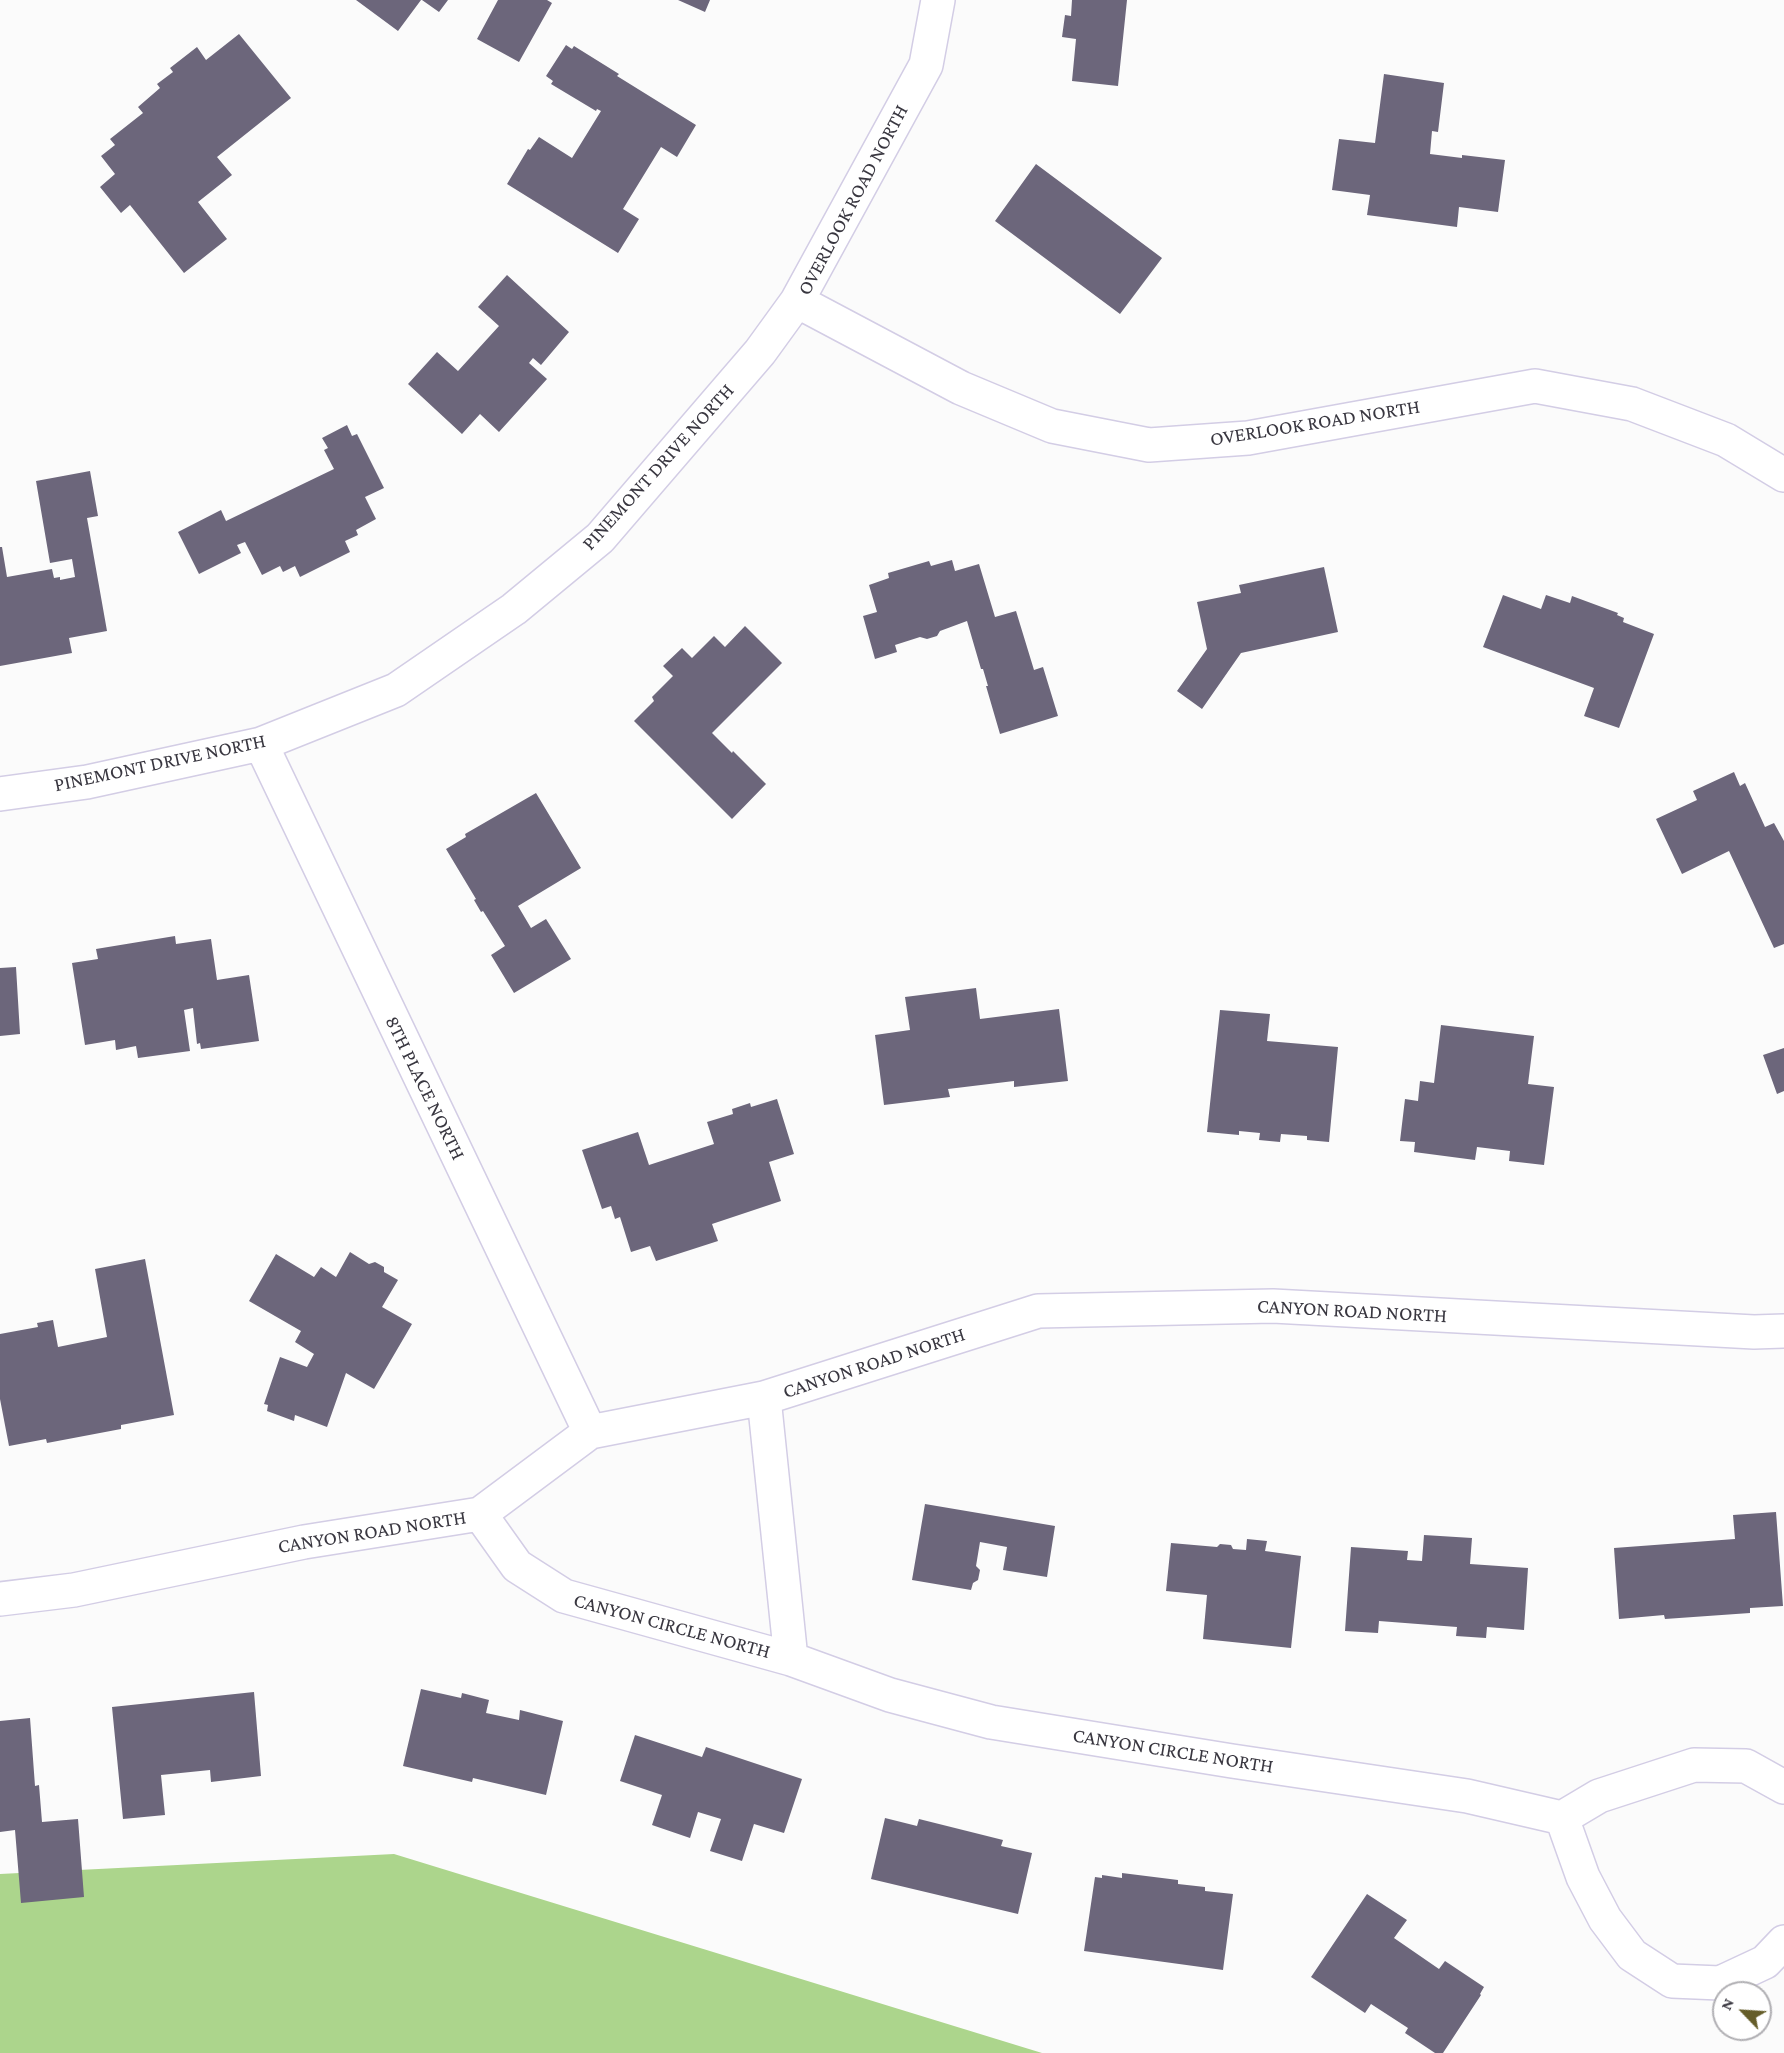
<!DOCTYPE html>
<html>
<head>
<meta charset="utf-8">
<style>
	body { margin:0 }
	#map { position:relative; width:1784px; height:2053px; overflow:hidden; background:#fbfbfb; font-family:"Crimson Pro",serif }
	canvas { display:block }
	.north { position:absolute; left:1712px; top:1981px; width:60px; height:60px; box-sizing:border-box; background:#fff; border:2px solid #b0afb3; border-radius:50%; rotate:295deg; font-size:16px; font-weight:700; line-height:24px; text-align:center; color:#393740 }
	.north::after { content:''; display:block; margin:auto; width:21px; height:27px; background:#655d29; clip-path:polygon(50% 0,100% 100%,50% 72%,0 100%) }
</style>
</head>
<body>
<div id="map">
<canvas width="1784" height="2053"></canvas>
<div class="north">N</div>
</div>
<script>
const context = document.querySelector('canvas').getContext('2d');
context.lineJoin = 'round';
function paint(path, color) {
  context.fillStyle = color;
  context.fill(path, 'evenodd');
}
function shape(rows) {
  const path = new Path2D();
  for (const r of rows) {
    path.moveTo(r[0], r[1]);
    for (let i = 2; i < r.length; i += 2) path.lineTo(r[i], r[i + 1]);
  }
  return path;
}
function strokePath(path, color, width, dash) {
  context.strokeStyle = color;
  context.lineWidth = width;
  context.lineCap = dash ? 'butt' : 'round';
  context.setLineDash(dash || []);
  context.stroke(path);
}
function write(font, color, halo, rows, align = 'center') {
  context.font = font + ' "Crimson Pro",serif';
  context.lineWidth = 6;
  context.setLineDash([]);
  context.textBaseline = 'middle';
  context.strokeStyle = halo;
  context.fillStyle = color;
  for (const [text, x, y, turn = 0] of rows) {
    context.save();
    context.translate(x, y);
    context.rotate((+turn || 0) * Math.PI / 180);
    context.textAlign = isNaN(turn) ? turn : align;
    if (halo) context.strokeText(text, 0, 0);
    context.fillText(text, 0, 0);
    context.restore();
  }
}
paint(shape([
	[394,1854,1042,2053,0,2053,0,1874]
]), '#acd58c');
paint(shape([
	[356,0,421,0,398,31],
	[422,0,448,0,439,12],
	[498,0,547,0,552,3,519,62,477,39],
	[678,0,710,0,705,12],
	[1072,0,1127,0,1118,86,1072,81,1076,39,1062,37,1065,15,1071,16],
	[239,34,291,98,217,157,232,175,198,202,227,239,184,273,130,205,121,213,100,187,115,174,101,156,115,145,110,139,143,113,138,107,160,88,157,84,173,72,170,68,197,47,206,60],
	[566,45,572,49,574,46,619,74,617,76,696,125,677,157,661,147,623,209,639,219,618,253,507,184,528,149,530,150,539,137,572,158,601,111,597,109,596,111,551,84,553,81,546,76],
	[1384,74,1444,83,1438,132,1432,131,1430,154,1462,158,1462,155,1505,160,1498,212,1459,207,1457,227,1367,215,1370,195,1332,190,1339,139,1375,143],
	[1036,164,1162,258,1120,314,995,221],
	[507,275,569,332,541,365,533,358,529,363,547,379,499,432,480,414,462,434,408,384,437,352,458,371,499,326,478,307],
	[347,425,352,436,357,434,384,488,365,497,376,519,356,530,358,535,345,541,350,552,300,577,295,566,283,572,280,566,262,575,245,542,237,545,241,553,199,574,178,532,221,510,226,521,334,469,324,450,328,448,322,438],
	[90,471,98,516,87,518,107,631,69,638,72,653,0,666,0,547,2,547,7,577,52,569,54,578,60,577,60,580,75,577,72,559,50,563,36,481],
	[952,560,955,571,979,564,995,617,1016,611,1034,670,1043,667,1058,716,1000,734,986,686,988,686,983,669,981,669,967,621,940,631,937,636,927,639,920,637,895,645,897,652,875,659,863,616,877,612,869,585,889,578,888,573,929,561,931,566],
	[1324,567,1338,632,1241,653,1202,709,1177,691,1207,649,1197,602,1241,593,1239,585],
	[1503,595,1541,609,1546,595,1570,603,1572,596,1618,613,1617,615,1624,618,1623,622,1654,634,1619,728,1584,716,1594,688,1483,647],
	[745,626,782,663,712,733,732,753,733,751,766,784,732,819,634,721,654,701,652,697,673,676,663,666,682,648,692,658,714,636,725,647],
	[1734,772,1740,786,1745,783,1765,827,1774,823,1784,841,1784,944,1774,948,1729,851,1682,874,1656,819,1697,800,1693,791],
	[536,793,581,868,518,906,531,928,546,919,571,959,514,993,491,955,505,946,483,911,481,912,474,900,476,899,446,849,466,837,465,834],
	[175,936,176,944,211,939,217,980,249,975,259,1041,201,1049,200,1043,197,1044,193,1008,184,1010,190,1051,138,1058,136,1046,116,1050,115,1040,85,1045,72,963,98,959,96,949],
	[16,967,20,1034,0,1036,0,968],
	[976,988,980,1019,1059,1009,1068,1081,1014,1087,1014,1081,948,1089,950,1097,884,1105,875,1035,910,1030,905,997],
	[1220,1010,1270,1014,1267,1041,1338,1047,1329,1142,1307,1140,1307,1136,1281,1134,1280,1142,1259,1140,1260,1133,1239,1131,1239,1135,1207,1132],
	[1441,1025,1534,1036,1528,1084,1554,1087,1544,1165,1509,1161,1510,1151,1477,1147,1475,1160,1414,1152,1415,1142,1400,1141,1405,1099,1418,1101,1420,1081,1434,1083],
	[1784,1048,1784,1091,1777,1094,1763,1055],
	[777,1099,794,1154,769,1162,781,1201,712,1224,718,1241,656,1261,650,1246,631,1252,620,1217,615,1219,611,1206,602,1209,582,1150,638,1132,649,1165,714,1144,707,1122,733,1114,732,1109,750,1103,751,1107],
	[350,1252,369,1264,375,1262,384,1267,384,1272,398,1280,382,1307,412,1324,374,1389,346,1373,327,1427,295,1415,294,1421,267,1411,268,1405,264,1404,280,1357,307,1367,314,1354,295,1342,301,1331,249,1301,276,1254,314,1277,321,1267,336,1277],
	[145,1259,174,1415,121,1425,121,1429,47,1443,46,1439,9,1446,0,1399,0,1334,38,1327,37,1323,53,1320,58,1347,107,1337,95,1269],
	[925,1504,1055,1526,1047,1577,1003,1570,1007,1547,980,1542,976,1566,980,1570,978,1580,973,1583,971,1590,912,1580],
	[1776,1512,1783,1606,1750,1608,1750,1613,1665,1619,1664,1615,1619,1619,1614,1548,1735,1539,1733,1515],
	[1424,1535,1472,1538,1470,1564,1528,1568,1524,1630,1487,1627,1486,1638,1456,1636,1457,1627,1379,1621,1378,1633,1345,1631,1351,1547,1408,1551,1407,1560,1422,1561],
	[1247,1539,1267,1541,1265,1551,1301,1556,1291,1648,1203,1639,1207,1595,1166,1591,1171,1543,1217,1547,1220,1544,1231,1545,1233,1549,1246,1550],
	[421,1689,461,1698,462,1693,489,1700,486,1713,519,1720,520,1710,563,1721,546,1795,473,1778,472,1782,403,1766],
	[254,1692,261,1776,211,1782,210,1770,161,1775,165,1815,123,1819,112,1707],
	[30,1718,35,1786,39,1785,42,1822,78,1819,84,1897,21,1903,15,1830,0,1832,0,1721],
	[635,1735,702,1757,706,1747,802,1779,784,1833,754,1824,742,1861,710,1851,721,1819,698,1812,690,1838,652,1825,662,1795,620,1781],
	[885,1818,917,1826,919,1819,1003,1840,1001,1846,1032,1853,1018,1914,871,1879],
	[1122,1873,1178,1880,1178,1884,1205,1887,1205,1891,1233,1894,1223,1970,1084,1951,1095,1877,1102,1878,1102,1875,1122,1878],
	[1367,1894,1407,1920,1394,1938,1439,1969,1445,1961,1484,1987,1480,1994,1481,1995,1443,2053,1435,2053,1405,2033,1408,2028,1371,2004,1365,2013,1311,1977]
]), '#6c667b');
const minor = shape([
	[797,301,961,388,1052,426,1149,445,1248,438,1535,386,1632,404,1726,440,1784,475],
	[261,744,590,1432],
	[0,794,87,782,261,744,396,690,514,609,600,538,760,352,797,301,926,65,938,0],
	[764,1398,791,1659],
	[480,1514,517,1566,564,1596,791,1659,890,1695,991,1722,1232,1761,1467,1796,1562,1818],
	[0,1599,74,1590,304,1542,480,1514,590,1432,764,1398,1038,1311,1273,1306,1754,1332,1784,1331],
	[1784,1787,1746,1766,1694,1765,1599,1796,1562,1818,1583,1877,1605,1919,1632,1955,1672,1981,1720,1983,1765,1962,1784,1942]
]);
strokePath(minor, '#d3cde5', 36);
strokePath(minor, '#fff', 33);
write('20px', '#393740', '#fff', [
	["OVERLOOK ROAD NORTH",853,200,-62],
	["OVERLOOK ROAD NORTH",1315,423,-9],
	["PINEMONT DRIVE NORTH",658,467,-48],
	["PINEMONT DRIVE NORTH",160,763,-12],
	["8TH PLACE NORTH",425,1088,64],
	["CANYON ROAD NORTH",1352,1311,3],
	["CANYON ROAD NORTH",874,1363,-18],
	["CANYON ROAD NORTH",372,1532,-9],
	["CANYON CIRCLE NORTH",672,1626,15],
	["CANYON CIRCLE NORTH",1173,1751,9]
]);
</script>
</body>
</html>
